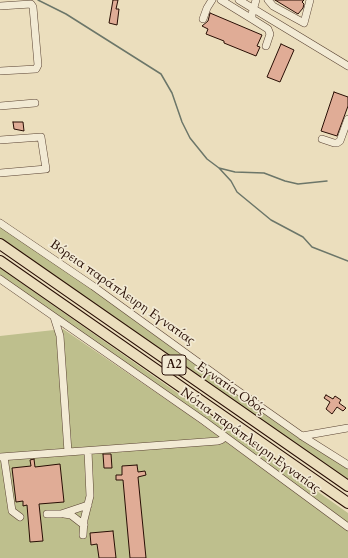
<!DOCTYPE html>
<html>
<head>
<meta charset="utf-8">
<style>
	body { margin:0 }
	canvas { display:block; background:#ebdebd }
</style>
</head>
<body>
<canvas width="348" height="558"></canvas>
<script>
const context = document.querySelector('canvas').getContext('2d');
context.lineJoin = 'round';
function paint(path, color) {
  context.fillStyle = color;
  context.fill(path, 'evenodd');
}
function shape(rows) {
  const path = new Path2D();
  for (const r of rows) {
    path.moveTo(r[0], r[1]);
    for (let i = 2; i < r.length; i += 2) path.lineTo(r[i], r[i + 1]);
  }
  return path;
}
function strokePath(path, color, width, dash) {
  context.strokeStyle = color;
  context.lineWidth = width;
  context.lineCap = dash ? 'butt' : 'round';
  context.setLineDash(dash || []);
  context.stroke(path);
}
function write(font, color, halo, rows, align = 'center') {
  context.font = font + ' Cardo,serif';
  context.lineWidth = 3.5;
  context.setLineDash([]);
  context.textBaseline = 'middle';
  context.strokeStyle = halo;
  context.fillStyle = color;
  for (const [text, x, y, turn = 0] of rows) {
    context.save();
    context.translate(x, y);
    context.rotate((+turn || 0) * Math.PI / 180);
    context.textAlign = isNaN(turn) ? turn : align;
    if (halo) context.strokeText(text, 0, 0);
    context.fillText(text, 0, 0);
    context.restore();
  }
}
paint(shape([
	[0,226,54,262,182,355,305,441,348,468,348,480,0,238],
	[0,268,348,513,348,524,0,276],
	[63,329,186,413,348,531,348,558,0,558,0,336]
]), '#bebf8d');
strokePath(shape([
	[38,0,66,14,161,74,172,93,182,122,190,138,207,159,219,168,235,172,264,173,285,181,298,184,327,181],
	[219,168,231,181,237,192,271,220,303,237,312,247,348,261]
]), '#6c7669', 1.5);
const building = shape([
	[113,0,118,0,116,9,119,9,117,25,109,23,113,0],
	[275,0,304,0,302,2,304,4,303,8,298,14,275,0],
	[210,13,262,35,257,46,260,47,256,56,224,43,224,41,206,34,208,29,202,26,208,21,210,13],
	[281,44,294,50,280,82,267,77,281,44],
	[334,92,348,97,348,106,337,136,321,131,334,92],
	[13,122,23,122,24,131,14,129,13,122],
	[326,395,333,399,335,396,341,400,339,403,346,408,343,411,337,407,332,414,326,409,330,402,324,398,326,395],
	[103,454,111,454,112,468,104,468,103,454],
	[34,459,35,467,60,464,64,502,39,504,43,541,30,542,27,505,23,506,23,501,16,502,12,468,31,466,30,460,34,459],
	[137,465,138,472,145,471,146,475,138,477,146,558,130,558,123,480,116,480,116,475,122,475,122,466,137,465],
	[113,531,116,558,99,558,97,544,91,545,90,533,113,531]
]);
paint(building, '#e0ac96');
strokePath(building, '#280e04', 1);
const minor = shape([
	[221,0,252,19],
	[239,0,348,66],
	[256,0,252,14,252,19,268,29,270,34,266,46],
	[268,0,273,6,304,23,310,0],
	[0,6,31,4,33,7,38,65,36,69,0,71],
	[203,19,207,8,212,0],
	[0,106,35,103],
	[322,139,334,143,337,143,340,141,348,119],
	[0,140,41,137,46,169,0,173],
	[0,223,93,286,231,386,302,436,348,465],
	[0,279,204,421,348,527],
	[54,317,60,336,68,452],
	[302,436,348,428],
	[0,457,218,441,221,440,225,437],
	[4,457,12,511,20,517],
	[47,514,61,514,88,505],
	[64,514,71,515,84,525],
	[83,535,84,520,90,496,88,451]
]);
const highway = shape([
	[0,244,348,486],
	[0,261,348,503]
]);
strokePath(minor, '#594232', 8);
strokePath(highway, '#280e04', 12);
strokePath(minor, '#f2ead4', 7);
strokePath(highway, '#ebdebd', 10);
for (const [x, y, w] of [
	[174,365,24]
]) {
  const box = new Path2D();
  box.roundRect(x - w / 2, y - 10, w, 20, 3);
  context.fillStyle = '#f2ead4';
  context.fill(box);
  strokePath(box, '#280e04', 1);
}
write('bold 12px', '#280e04', null, [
	["Α2",174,365]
]);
write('13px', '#280e04', '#f2ead4', [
	["Βόρεια παράπλευρη Εγνατίας",122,293,35],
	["Εγνατία Οδός",231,389,35],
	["Νότια παράπλευρη Εγνατίας",250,441,36]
]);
</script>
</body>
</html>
